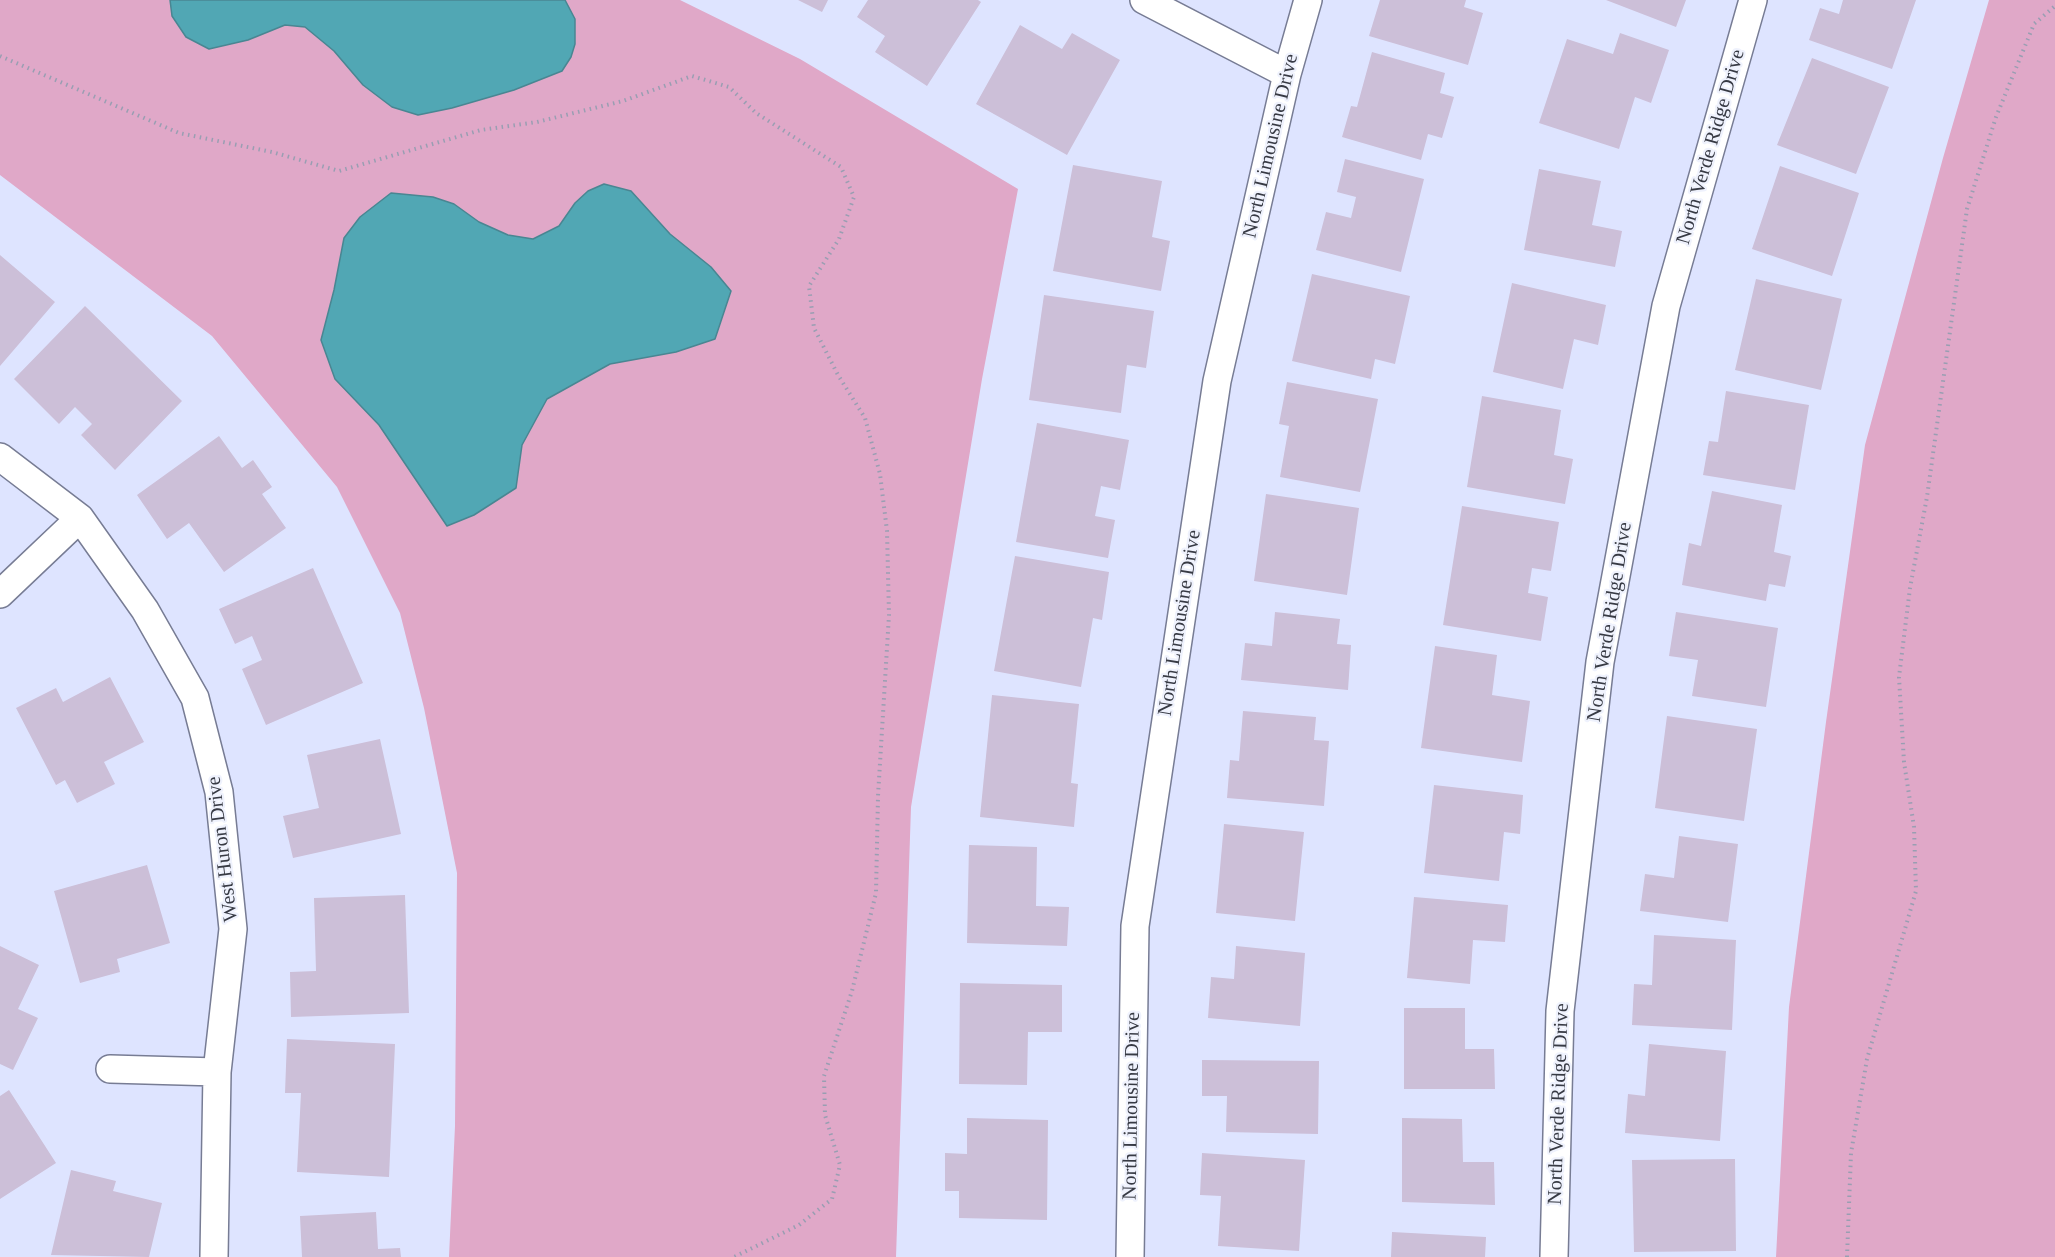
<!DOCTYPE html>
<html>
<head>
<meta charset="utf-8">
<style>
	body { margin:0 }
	canvas { display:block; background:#dee4ff }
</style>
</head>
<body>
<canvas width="2055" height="1257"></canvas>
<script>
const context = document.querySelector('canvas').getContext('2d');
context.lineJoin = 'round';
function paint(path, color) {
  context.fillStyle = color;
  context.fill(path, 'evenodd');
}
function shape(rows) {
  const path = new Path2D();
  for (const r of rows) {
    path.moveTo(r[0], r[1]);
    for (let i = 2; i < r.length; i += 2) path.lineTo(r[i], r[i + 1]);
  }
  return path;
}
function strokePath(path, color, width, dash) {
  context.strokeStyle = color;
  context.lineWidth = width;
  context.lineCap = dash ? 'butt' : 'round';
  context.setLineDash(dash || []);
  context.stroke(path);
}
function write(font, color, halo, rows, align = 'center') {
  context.font = font + ' Georgia,serif';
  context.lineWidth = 4.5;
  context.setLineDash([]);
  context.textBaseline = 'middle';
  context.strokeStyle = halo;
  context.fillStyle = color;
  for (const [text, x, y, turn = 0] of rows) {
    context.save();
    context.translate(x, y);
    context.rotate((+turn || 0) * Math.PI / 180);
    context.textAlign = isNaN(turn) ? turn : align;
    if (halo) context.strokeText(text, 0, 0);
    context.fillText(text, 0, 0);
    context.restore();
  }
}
paint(shape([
	[0,0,680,0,800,59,1018,189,982,379,911,807,896,1257,449,1257,455,1126,457,873,424,708,400,613,337,487,212,336,0,175],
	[1989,0,2055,0,2055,1257,1776,1257,1789,1007,1826,722,1865,445,1943,158]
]), '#e0a8c8');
const water = shape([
	[170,0,565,0,575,19,575,44,571,57,562,71,514,90,452,108,418,115,392,107,363,85,334,51,305,27,285,25,248,40,209,49,186,37,172,16,170,0],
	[604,184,631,191,670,234,711,267,731,291,715,339,676,352,610,364,547,399,522,445,516,488,474,515,447,526,379,425,335,379,321,340,334,290,344,238,360,217,391,193,433,197,454,204,479,222,508,235,533,239,559,226,575,203,588,191,604,184]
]);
paint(water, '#51a7b4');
strokePath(water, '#498692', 1.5);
paint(shape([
	[798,0,828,0,822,12],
	[868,0,978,0,981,2,927,86,875,52,885,36,857,17],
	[1380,0,1466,0,1464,7,1483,13,1468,65,1369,36],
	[1606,0,1686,0,1676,27],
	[1843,0,1916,0,1892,69,1809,40,1820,8,1839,14],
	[1020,25,1062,49,1072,33,1120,60,1067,155,976,104],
	[1620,33,1669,50,1651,103,1635,97,1619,149,1539,123,1567,39,1613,54],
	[1372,52,1445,73,1440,93,1454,97,1442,138,1428,134,1421,160,1342,137,1351,106,1357,107],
	[1812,58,1889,87,1856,174,1777,145],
	[1345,159,1424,179,1401,272,1316,250,1326,212,1351,218,1356,197,1337,192],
	[1073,165,1162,181,1152,237,1170,241,1161,291,1053,271],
	[1780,166,1859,193,1832,276,1752,249],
	[1539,169,1601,181,1592,225,1622,231,1615,267,1524,250],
	[0,255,55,302,0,366],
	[1312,274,1410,296,1395,364,1375,359,1371,379,1292,361],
	[1756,279,1842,299,1821,390,1735,370],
	[1512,283,1606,305,1598,345,1574,339,1563,389,1493,372],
	[1044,295,1154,311,1146,368,1127,365,1121,413,1029,400],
	[85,306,182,401,115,470,81,435,92,424,75,407,59,424,14,379],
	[1287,382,1378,399,1360,492,1280,477,1289,426,1279,424],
	[1726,391,1809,405,1795,490,1703,475,1709,441,1718,442],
	[1482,396,1561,410,1554,455,1573,459,1565,504,1467,487],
	[1037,423,1129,440,1120,490,1101,486,1095,516,1115,520,1108,558,1016,542],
	[219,436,242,468,253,460,272,487,262,494,286,528,224,572,189,523,167,539,137,495],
	[1712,491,1782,505,1774,552,1791,556,1785,587,1769,584,1766,601,1682,585,1689,543,1701,546],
	[1266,494,1359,508,1347,595,1254,581],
	[1462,506,1559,522,1551,571,1532,568,1528,593,1548,597,1541,641,1443,625],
	[1015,556,1109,572,1102,620,1093,618,1081,687,994,671],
	[313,568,363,683,266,725,242,669,262,660,252,636,235,644,219,609],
	[1275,612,1340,619,1337,644,1351,645,1348,690,1241,680,1245,643,1272,646],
	[1676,612,1778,628,1766,707,1692,696,1698,660,1669,656],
	[1435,646,1497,655,1492,695,1530,701,1522,762,1421,748],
	[110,677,144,742,104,762,115,784,77,803,65,780,56,785,16,708,56,688,63,702],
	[992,695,1079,704,1071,783,1078,784,1074,827,980,817],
	[1243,711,1316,717,1314,740,1329,741,1324,806,1227,798,1230,760,1239,761],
	[1667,716,1757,729,1744,821,1655,808],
	[380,739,401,834,293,858,283,816,319,808,307,755],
	[1434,785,1523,795,1520,834,1504,832,1499,881,1424,873],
	[1224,824,1304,832,1295,921,1216,913],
	[1679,836,1738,844,1728,922,1640,911,1645,874,1674,878],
	[969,845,1037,847,1036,906,1069,907,1067,946,967,943],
	[147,865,170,943,117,959,120,972,80,983,54,891],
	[405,895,409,1013,291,1017,290,972,316,971,314,898],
	[1414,897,1508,905,1505,942,1473,940,1470,984,1407,978],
	[1654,935,1736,940,1732,1030,1632,1025,1634,984,1652,985],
	[0,946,39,965,18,1009,38,1018,13,1070,0,1064],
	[1236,946,1305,953,1300,1026,1208,1018,1211,977,1234,979],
	[960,983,1062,985,1062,1032,1028,1032,1027,1085,959,1084],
	[1404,1008,1465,1008,1465,1049,1494,1049,1495,1089,1404,1089],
	[287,1039,395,1044,389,1177,297,1172,301,1093,285,1093],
	[1649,1044,1726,1051,1720,1141,1625,1133,1628,1094,1645,1096],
	[1202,1060,1319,1061,1318,1134,1226,1132,1227,1096,1202,1096],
	[9,1090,56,1163,0,1199,0,1096],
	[967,1118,1048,1120,1047,1220,959,1218,959,1191,945,1191,945,1153,967,1154],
	[1402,1118,1462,1119,1463,1162,1494,1162,1495,1205,1402,1202],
	[1202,1153,1305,1160,1299,1251,1218,1246,1221,1196,1200,1195],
	[1735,1159,1736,1251,1634,1252,1632,1160],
	[71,1170,116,1181,113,1191,162,1203,149,1257,51,1255],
	[376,1212,378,1249,400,1248,401,1257,302,1257,300,1216],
	[1392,1232,1486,1237,1485,1257,1391,1257]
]), '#ccbfd8');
const street = shape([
	[1144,0,1287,74],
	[0,457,80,518,145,610,195,698,219,792,233,929,217,1072,214,1257],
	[0,594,80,518],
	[110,1069,217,1072],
	[1130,1257,1135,926,1217,381,1287,74,1308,0],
	[1554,1257,1560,1011,1600,662,1666,306,1753,0]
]);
strokePath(street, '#777c94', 30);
strokePath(shape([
	[0,56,179,133,272,152,339,171,481,130,537,122,623,101,692,76,729,87,756,113,841,167,854,197,839,239,809,286,814,328,838,375,865,418,880,474,887,531,889,615,878,796,876,893,852,991,824,1076,825,1115,840,1165,832,1199,799,1225,734,1257],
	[1847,1257,1851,1153,1867,1059,1916,891,1914,827,1904,762,1899,677,1910,588,1927,497,1967,209,1996,117,2034,24,2055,6]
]), '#999eb2', 4, [1.5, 4.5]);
strokePath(street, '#fff', 27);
write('20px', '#373a44', '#eff2fd', [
	["North Limousine Drive",1271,146,-77],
	["North Verde Ridge Drive",1711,147,-74],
	["North Verde Ridge Drive",1610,622,-81],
	["North Limousine Drive",1180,623,-81],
	["West Huron Drive",223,849,-97],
	["North Verde Ridge Drive",1559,1104,-88],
	["North Limousine Drive",1132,1106,-89]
]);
</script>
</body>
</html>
